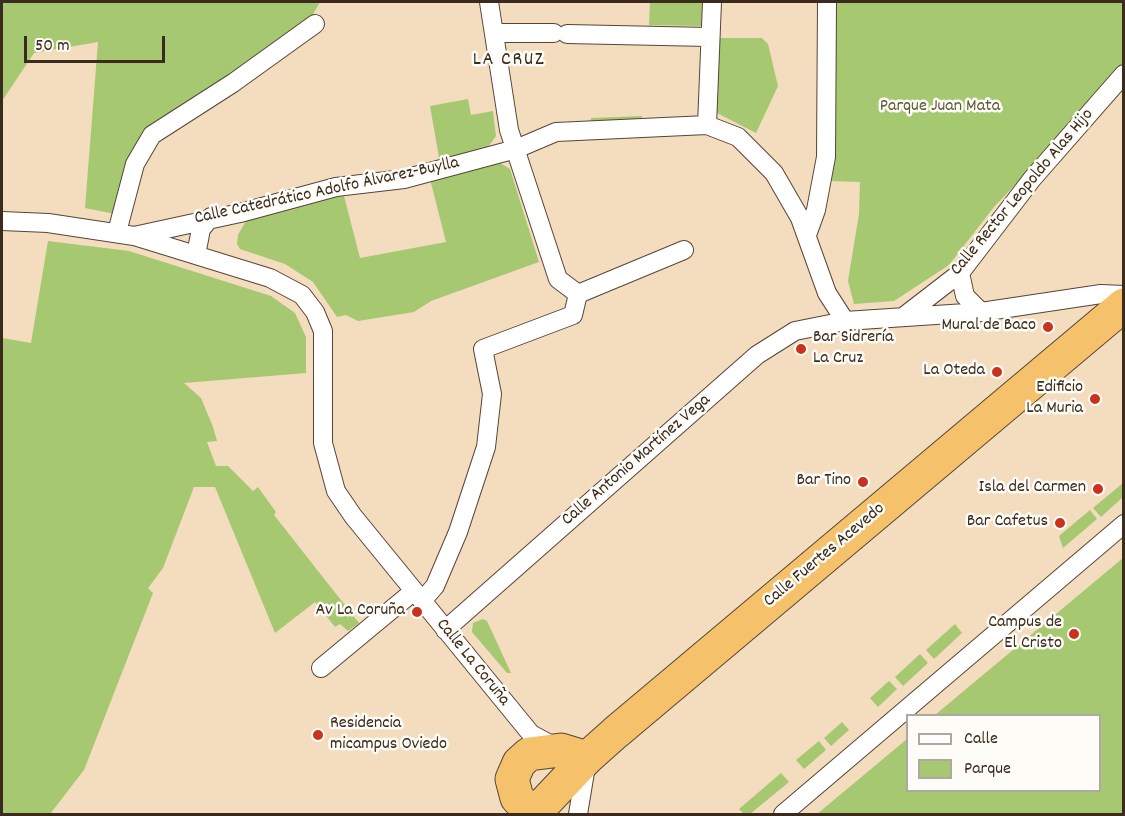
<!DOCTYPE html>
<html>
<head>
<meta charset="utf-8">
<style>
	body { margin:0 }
	#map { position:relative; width:1125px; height:816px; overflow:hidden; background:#f4dcbe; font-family:Dekko,sans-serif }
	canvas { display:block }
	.frame { position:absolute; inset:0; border:3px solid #3b2a1e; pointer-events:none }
	.legend { position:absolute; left:906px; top:714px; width:195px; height:78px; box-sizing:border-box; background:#fdfcf7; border:2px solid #afa8a0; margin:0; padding:8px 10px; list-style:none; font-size:18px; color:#3b2a1e }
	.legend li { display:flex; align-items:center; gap:12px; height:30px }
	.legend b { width:30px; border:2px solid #afa8a0 }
	.scale { position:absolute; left:24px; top:36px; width:141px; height:27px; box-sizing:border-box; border:3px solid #3b2a1e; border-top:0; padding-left:8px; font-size:18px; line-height:21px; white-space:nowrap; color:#3b2a1e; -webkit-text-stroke:4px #fdfcf7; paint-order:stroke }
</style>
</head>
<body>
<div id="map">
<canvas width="1125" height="816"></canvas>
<div class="frame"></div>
<ul class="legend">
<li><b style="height:8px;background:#fff"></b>Calle</li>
<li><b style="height:16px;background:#a5c871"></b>Parque</li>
</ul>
<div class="scale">50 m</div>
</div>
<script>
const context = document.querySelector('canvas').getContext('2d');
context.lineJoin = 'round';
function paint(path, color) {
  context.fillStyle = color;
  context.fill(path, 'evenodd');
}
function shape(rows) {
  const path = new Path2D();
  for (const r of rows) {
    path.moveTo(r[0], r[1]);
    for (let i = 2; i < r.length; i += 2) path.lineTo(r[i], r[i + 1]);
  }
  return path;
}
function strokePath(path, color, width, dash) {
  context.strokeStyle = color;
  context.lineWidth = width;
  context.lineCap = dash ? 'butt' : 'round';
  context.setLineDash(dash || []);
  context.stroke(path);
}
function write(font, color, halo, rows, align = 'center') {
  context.font = font + ' Dekko,sans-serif';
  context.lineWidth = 5;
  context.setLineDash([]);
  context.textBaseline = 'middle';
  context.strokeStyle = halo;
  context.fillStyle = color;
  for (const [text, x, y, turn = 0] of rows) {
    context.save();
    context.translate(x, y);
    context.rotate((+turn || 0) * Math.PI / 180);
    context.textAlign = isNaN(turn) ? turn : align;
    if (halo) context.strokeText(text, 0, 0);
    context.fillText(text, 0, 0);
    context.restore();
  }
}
paint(shape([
	[2,2,320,2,309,21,176,113,115,214,85,208,98,42,34,53,2,101],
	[650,2,703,2,701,26,649,25],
	[833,2,1123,2,1123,71,994,207,949,265,894,301,854,304,848,281,859,214,860,182,829,181],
	[717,38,762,38,768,44,778,86,756,133,717,113],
	[468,99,471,115,493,111,496,136,488,147,440,163,430,106],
	[642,116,642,123,591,124,591,118],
	[500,163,510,169,539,262,431,301,414,312,358,321,346,315,337,317,313,282,285,264,240,249,237,244,238,235,247,219,322,198,344,196,360,258,446,242,430,179],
	[48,241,129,251,271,296,295,313,306,337,306,373,184,383,201,398,213,427,217,441,207,442,216,466,228,466,253,491,258,487,276,512,274,515,359,623,348,631,340,624,335,627,315,602,275,633,215,487,194,487,163,568,148,588,153,593,84,770,50,814,2,814,2,338,31,343],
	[1123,483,1123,497,1101,517,1093,508],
	[1090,510,1097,519,1063,548,1059,536],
	[1123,558,1123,814,817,814,907,739,908,790,1100,790,1100,716,935,715],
	[483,619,487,621,511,673,507,673,472,632,473,623],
	[955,624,962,633,934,659,926,650],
	[920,654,928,663,903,686,895,677],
	[889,681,897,689,878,707,870,698],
	[842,722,849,730,831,746,824,738],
	[819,741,826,750,804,769,796,760],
	[781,773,789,782,750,814,744,814,739,809]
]), '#a5c871');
const street = shape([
	[489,2,509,130,558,279,578,294,684,250],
	[494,33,554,33],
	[567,34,709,37],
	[707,125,712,2],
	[2,221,48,223,134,236,270,278,302,295,315,312,323,331,323,443,336,491,353,516,531,734,557,748],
	[117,232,135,164,152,135,233,83,315,24],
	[807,235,816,210,826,157,827,2],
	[134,236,240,213,336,187,404,179,516,149,556,132,707,125,738,137,774,173,800,218,827,293,845,321,981,312,1101,294,1124,295],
	[196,255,201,229,211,217],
	[960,273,965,296,981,312],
	[903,317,960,273,1032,179,1124,74],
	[422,601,435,586,458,532,486,447,492,394,483,349,573,315,578,294],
	[445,630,757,355,795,331,845,321],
	[321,668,414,591],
	[578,814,587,760],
	[783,814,1124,524]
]);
const highway = shape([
	[533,814,517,798,512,779,519,763,529,754,561,750,587,758],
	[534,814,587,758,615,733,1124,305]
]);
strokePath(street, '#574536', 20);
strokePath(highway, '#574536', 35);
strokePath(street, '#fff', 18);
strokePath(highway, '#f5c16b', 33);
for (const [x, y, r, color] of [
	[1048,327,6,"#c8321e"],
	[801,349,6,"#c8321e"],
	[997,372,6,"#c8321e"],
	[1095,399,6,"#c8321e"],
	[863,482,6,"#c8321e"],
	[1098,489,6,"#c8321e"],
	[1060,523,6,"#c8321e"],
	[417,612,6,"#c8321e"],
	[1074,634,6,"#c8321e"],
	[318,735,6,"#c8321e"]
]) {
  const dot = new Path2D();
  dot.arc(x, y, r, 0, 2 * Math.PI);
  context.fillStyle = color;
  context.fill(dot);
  strokePath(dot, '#fdfcf7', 2);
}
write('18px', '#5b5937', '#fdfcf7', [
	["Parque Juan Mata",940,108]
]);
write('18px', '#3b2a1e', '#fdfcf7', [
	["Calle Catedrático Adolfo Álvarez-Buylla",327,192,-12],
	["Calle Rector Leopoldo Alas Hijo",1023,193,-50],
	["Calle Antonio Martínez Vega",637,461,-41],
	["Calle Fuertes Acevedo",825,556,-40],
	["Calle La Coruña",472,663,51]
]);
write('18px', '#3b2a1e', '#fdfcf7', [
	["Mural de Baco",1036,327],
	["Bar Sidrería",813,339,"left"],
	["La Cruz",813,360,"left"],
	["La Oteda",985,372],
	["Edificio",1083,389],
	["La Muria",1083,410],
	["Bar Tino",851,482],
	["Isla del Carmen",1086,489],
	["Bar Cafetus",1048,523],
	["Av La Coruña",405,612],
	["Campus de",1062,624],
	["El Cristo",1062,645],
	["Residencia",330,725,"left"],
	["micampus Oviedo",330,746,"left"]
], 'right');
context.letterSpacing = '1.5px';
write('20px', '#3b2a1e', '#fdfcf7', [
	["LA CRUZ",509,61]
]);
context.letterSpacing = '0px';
</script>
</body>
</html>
